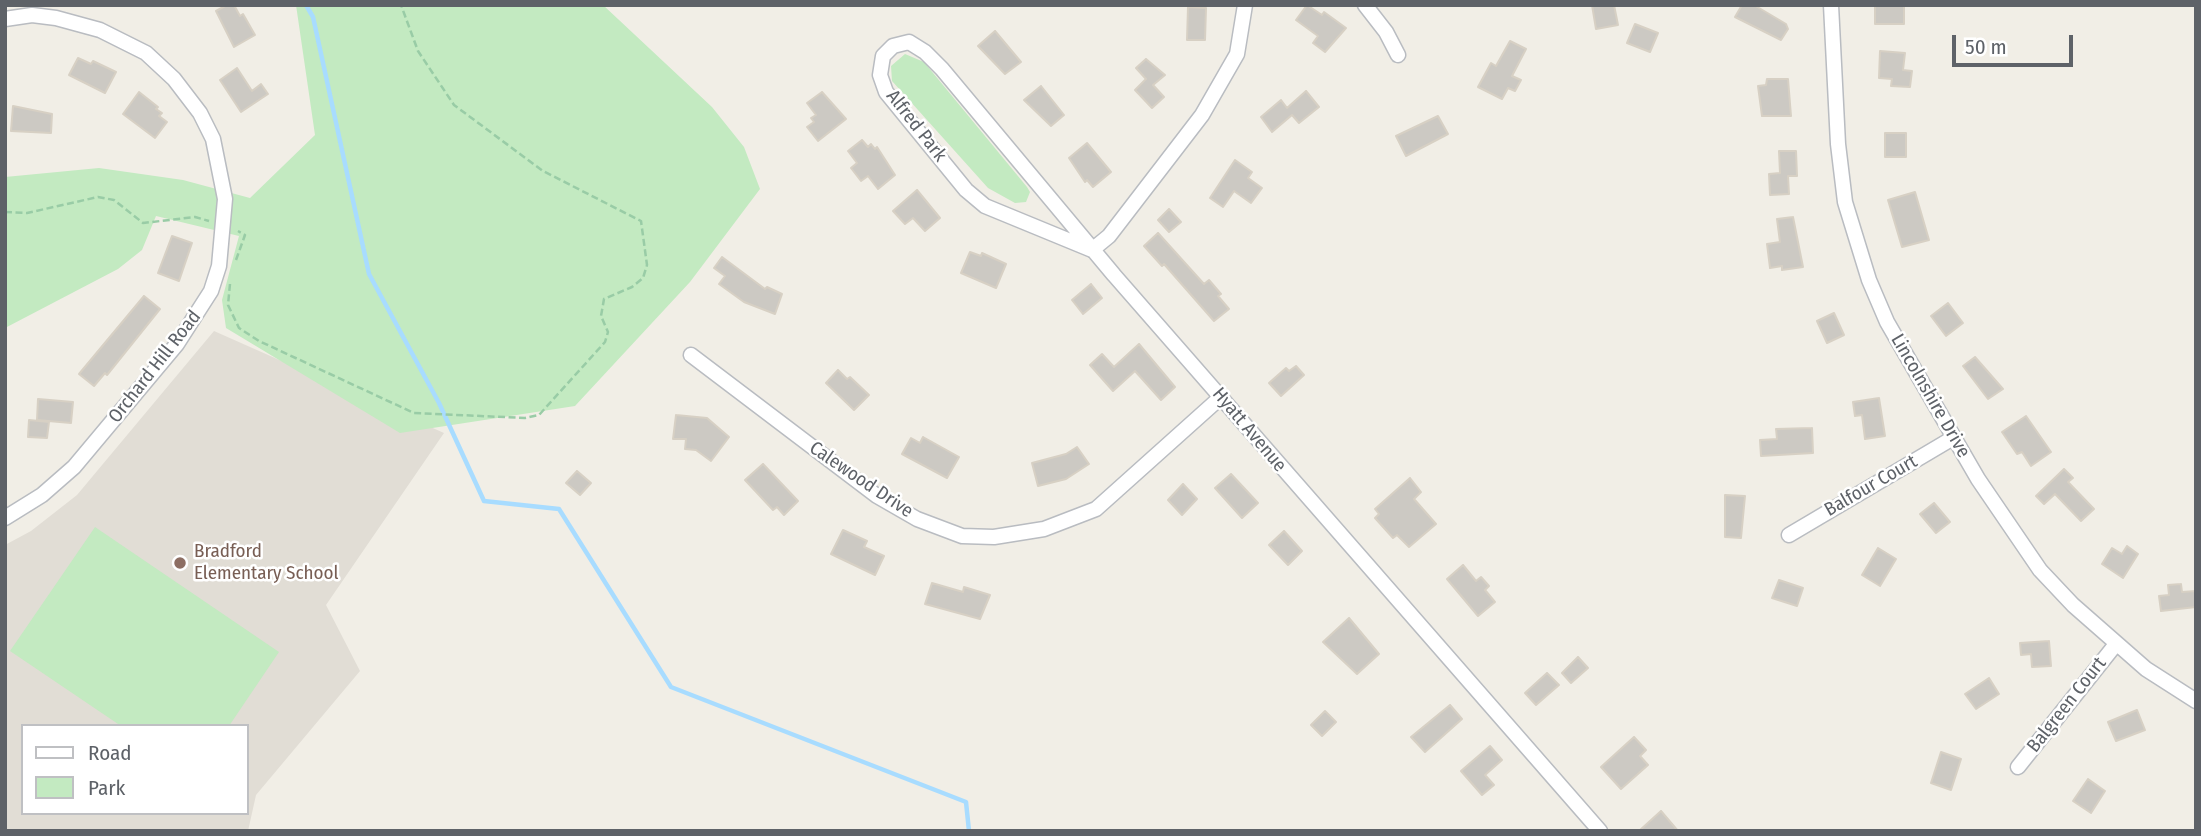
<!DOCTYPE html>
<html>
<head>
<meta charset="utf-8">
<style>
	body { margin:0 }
	#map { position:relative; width:2201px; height:836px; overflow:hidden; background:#f1eee6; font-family:"Fira Sans Condensed",sans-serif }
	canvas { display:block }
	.frame { position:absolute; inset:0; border:7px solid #5e6268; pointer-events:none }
	.legend { position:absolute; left:21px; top:724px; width:228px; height:91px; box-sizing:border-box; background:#fff; border:2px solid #bfc0c3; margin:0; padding:9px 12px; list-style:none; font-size:21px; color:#5e6268 }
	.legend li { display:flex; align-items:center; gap:14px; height:35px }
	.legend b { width:35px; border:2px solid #bfc0c3 }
	.scale { position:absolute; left:1952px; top:35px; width:121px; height:32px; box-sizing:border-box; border:4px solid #5e6268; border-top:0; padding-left:9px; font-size:21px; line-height:24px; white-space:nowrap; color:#5e6268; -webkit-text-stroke:5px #fff; paint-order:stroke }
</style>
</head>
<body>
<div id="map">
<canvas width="2201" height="836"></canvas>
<div class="frame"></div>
<ul class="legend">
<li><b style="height:9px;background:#fff"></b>Road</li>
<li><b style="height:19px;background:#c3eac1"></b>Park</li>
</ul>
<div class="scale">50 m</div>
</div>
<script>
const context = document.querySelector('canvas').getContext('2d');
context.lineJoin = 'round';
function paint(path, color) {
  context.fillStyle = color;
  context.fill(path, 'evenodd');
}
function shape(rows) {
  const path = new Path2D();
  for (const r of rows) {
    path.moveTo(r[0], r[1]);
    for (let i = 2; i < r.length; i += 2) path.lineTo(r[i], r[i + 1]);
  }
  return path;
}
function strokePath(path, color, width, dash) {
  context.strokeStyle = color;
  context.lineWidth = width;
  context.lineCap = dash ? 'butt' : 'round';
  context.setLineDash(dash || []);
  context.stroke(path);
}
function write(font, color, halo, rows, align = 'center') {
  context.font = font + ' "Fira Sans Condensed",sans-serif';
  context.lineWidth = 5;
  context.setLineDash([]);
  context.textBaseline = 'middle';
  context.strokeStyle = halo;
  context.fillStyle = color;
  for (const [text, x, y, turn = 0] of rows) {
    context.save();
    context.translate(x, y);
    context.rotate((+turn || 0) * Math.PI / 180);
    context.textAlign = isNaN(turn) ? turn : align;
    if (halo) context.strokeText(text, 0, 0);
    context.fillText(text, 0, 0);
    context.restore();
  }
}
paint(shape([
	[214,331,444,433,326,605,360,671,256,795,248,831,5,831,5,545,31,531,77,495],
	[23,726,247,726,247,813,23,813]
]), '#e1ddd5');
paint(shape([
	[296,5,603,5,712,107,744,147,760,189,690,282,575,406,400,433,226,328,222,300,239,236,156,216,142,250,118,269,5,328,5,177,99,168,183,180,250,198,315,135],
	[905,54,924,62,1027,187,1030,192,1026,202,1015,203,988,188,892,81,891,66],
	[95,527,279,652,229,726,121,726,10,651]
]), '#c3eac1');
strokePath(shape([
	[306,5,313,17,369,274,439,403,484,501,559,509,671,687,966,802,969,831]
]), '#a8dcff', 4.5);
const building = shape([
	[227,5,234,5,240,16,243,14,255,35,234,47,216,11,227,5],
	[1307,5,1322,15,1324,12,1346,28,1325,52,1313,43,1318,36,1296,20,1307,5],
	[1592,5,1614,5,1618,25,1596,29,1592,5],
	[1742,5,1754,5,1786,24,1788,29,1781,40,1735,17,1742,5],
	[1875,5,1904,5,1904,24,1875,24,1875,5],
	[1188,7,1206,8,1205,40,1187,40,1188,7],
	[1635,24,1658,33,1650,52,1627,43,1635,24],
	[995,31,1021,62,1005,74,978,46,995,31],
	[1510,41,1526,49,1512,76,1521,80,1515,91,1508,88,1502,99,1478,87,1491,63,1496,66,1510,41],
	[1880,51,1905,53,1903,70,1912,71,1910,87,1891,86,1892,79,1879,78,1880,51],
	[78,58,91,64,93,61,116,72,105,93,69,75,78,58],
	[1146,59,1165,75,1153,85,1164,97,1152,108,1135,90,1146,79,1136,68,1146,59],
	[237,68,252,91,261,84,268,94,241,112,220,80,237,68],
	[1767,79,1788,79,1791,116,1762,116,1758,86,1766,85,1767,79],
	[1041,86,1064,115,1051,126,1024,100,1041,86],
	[1306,91,1319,107,1299,123,1292,115,1272,132,1261,117,1281,100,1287,108,1306,91],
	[139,92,158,107,156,109,162,113,159,116,167,122,155,138,123,114,139,92],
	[822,92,846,119,818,141,807,127,814,122,811,118,816,115,807,103,822,92],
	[13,106,52,114,51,133,11,131,13,106],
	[1438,116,1448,134,1406,156,1396,136,1438,116],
	[1885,133,1906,133,1906,157,1885,157,1885,133],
	[862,140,868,147,871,144,875,149,877,147,895,175,878,189,868,176,861,181,851,168,857,163,848,151,862,140],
	[1087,143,1111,172,1093,187,1087,180,1085,182,1069,158,1087,143],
	[1779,151,1796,151,1797,176,1788,176,1789,194,1770,195,1769,174,1780,173,1779,151],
	[1235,160,1252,172,1248,178,1262,188,1251,203,1234,191,1223,207,1210,198,1235,160],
	[917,190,940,218,925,231,913,218,905,224,893,211,917,190],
	[1915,192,1929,240,1902,247,1888,200,1915,192],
	[1169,209,1181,222,1169,232,1158,220,1169,209],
	[1793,217,1803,267,1782,270,1782,266,1770,268,1767,244,1780,242,1777,219,1793,217],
	[1158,233,1204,284,1209,280,1221,294,1218,296,1229,309,1214,321,1164,264,1162,266,1144,246,1158,233],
	[172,236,192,243,179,281,158,273,172,236],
	[970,252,981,256,982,253,1006,264,996,288,961,273,970,252],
	[722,257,765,289,767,287,782,294,775,314,744,302,719,284,725,276,714,268,722,257],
	[1091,284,1102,298,1083,314,1072,300,1091,284],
	[144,296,160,309,107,375,105,373,94,386,79,374,144,296],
	[1948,303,1963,323,1946,336,1931,316,1948,303],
	[1834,313,1844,335,1827,343,1817,321,1834,313],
	[1139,344,1175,387,1161,400,1135,371,1113,391,1090,365,1102,354,1114,367,1139,344],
	[1975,357,2003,389,1988,399,1963,366,1975,357],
	[1296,366,1304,375,1281,396,1269,383,1286,368,1289,371,1296,366],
	[838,370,847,379,850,377,869,395,854,410,826,383,838,370],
	[1879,398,1885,436,1865,439,1862,415,1855,416,1853,402,1879,398],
	[38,399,73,402,71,423,37,420,38,399],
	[676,415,707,418,729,437,711,461,696,450,685,449,686,439,673,439,676,415],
	[2026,416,2051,452,2031,466,2022,452,2017,454,2002,432,2026,416],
	[29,420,49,422,47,438,28,437,29,420],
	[1812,428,1813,453,1761,456,1760,440,1777,439,1776,429,1812,428],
	[923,437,959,457,947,478,902,454,911,438,920,443,923,437],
	[1077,447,1089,464,1066,479,1038,486,1032,463,1066,454,1077,447],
	[763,464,798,501,784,515,777,507,773,510,745,480,763,464],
	[2064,469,2073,478,2068,482,2094,509,2081,521,2055,494,2044,504,2036,496,2064,469],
	[577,471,591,483,580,495,566,483,577,471],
	[1231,474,1258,503,1242,518,1215,488,1231,474],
	[1410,478,1421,492,1414,499,1436,524,1409,547,1397,535,1393,538,1375,518,1379,514,1375,509,1410,478],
	[1183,484,1197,499,1182,515,1168,500,1183,484],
	[1725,495,1745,496,1741,538,1725,537,1725,495],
	[1934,503,1950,522,1936,533,1920,514,1934,503],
	[843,530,867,541,864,547,884,556,875,575,831,554,843,530],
	[1284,531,1302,551,1288,565,1269,545,1284,531],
	[2127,546,2138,554,2123,578,2102,564,2112,548,2122,554,2127,546],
	[1878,548,1896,559,1880,586,1862,575,1878,548],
	[1463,565,1476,581,1481,577,1489,586,1485,590,1495,602,1478,616,1447,579,1463,565],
	[1779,580,1803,588,1797,606,1772,598,1779,580],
	[932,583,963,592,964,587,990,595,980,619,925,604,932,583],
	[2181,584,2182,592,2196,591,2196,607,2161,611,2159,596,2169,595,2168,585,2181,584],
	[1349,618,1379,654,1357,674,1323,642,1349,618],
	[2049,641,2051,666,2032,667,2031,654,2021,655,2020,643,2049,641],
	[1578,657,1588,668,1571,683,1562,673,1578,657],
	[1547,673,1559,685,1536,705,1525,693,1547,673],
	[1989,678,1999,694,1976,709,1965,694,1989,678],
	[1450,705,1462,719,1425,752,1411,737,1450,705],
	[2137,710,2145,730,2116,741,2108,722,2137,710],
	[1325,711,1336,722,1322,736,1311,725,1325,711],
	[1634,737,1646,750,1640,756,1648,765,1621,789,1601,767,1634,737],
	[1490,746,1502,760,1485,775,1494,785,1482,795,1461,771,1490,746],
	[1941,752,1961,759,1951,790,1931,783,1941,752],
	[2088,779,2105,791,2091,813,2073,801,2088,779],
	[1661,811,1678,831,1639,831,1661,811]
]);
paint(building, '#ccc9c3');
strokePath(building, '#d7d0c4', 2);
const street = shape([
	[1365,5,1386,32,1398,55],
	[1831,5,1838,144,1845,202,1869,280,1887,322,1978,479,2040,570,2073,605,2146,669,2196,701],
	[5,19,32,15,56,18,100,30,146,53,174,79,200,113,213,139,225,199,219,266,211,291,177,344,74,467,42,495,5,518],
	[1092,250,985,206,966,190,886,92,880,75,883,56,893,46,909,42,925,52,942,69,1114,275,1600,831],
	[1092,250,1109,236,1202,115,1237,54,1245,5],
	[691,355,877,496,917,519,962,536,994,537,1044,529,1096,509,1221,397],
	[1789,535,1953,438],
	[2018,767,2116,644]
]);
strokePath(street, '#b9bcc1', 17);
strokePath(shape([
	[5,212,27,213,98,197,114,200,143,223,195,217,209,221],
	[236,260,245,235,238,231],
	[230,284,228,305,239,328,259,341,414,413,525,418,539,415,605,342,608,332,601,316,604,299,632,287,643,278,647,265,641,221,543,171,454,105,418,51,401,5]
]), '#99cca6', 2.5, [7, 3.5]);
strokePath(street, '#fff', 14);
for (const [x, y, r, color] of [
	[180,563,7,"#8d6e63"]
]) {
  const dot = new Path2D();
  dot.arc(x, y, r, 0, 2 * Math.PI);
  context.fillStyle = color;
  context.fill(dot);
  strokePath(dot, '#fff', 2.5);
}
write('19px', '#5e6268', '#fff', [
	["Alfred Park",916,126,52],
	["Orchard Hill Road",155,367,-52],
	["Lincolnshire Drive",1930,396,60],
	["Hyatt Avenue",1249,430,50],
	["Calewood Drive",861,480,34],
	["Balfour Court",1871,486,-30],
	["Balgreen Court",2067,705,-52]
]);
write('19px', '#785e54', '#fff', [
	["Bradford",194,552],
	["Elementary School",194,574]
], 'left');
</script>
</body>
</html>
